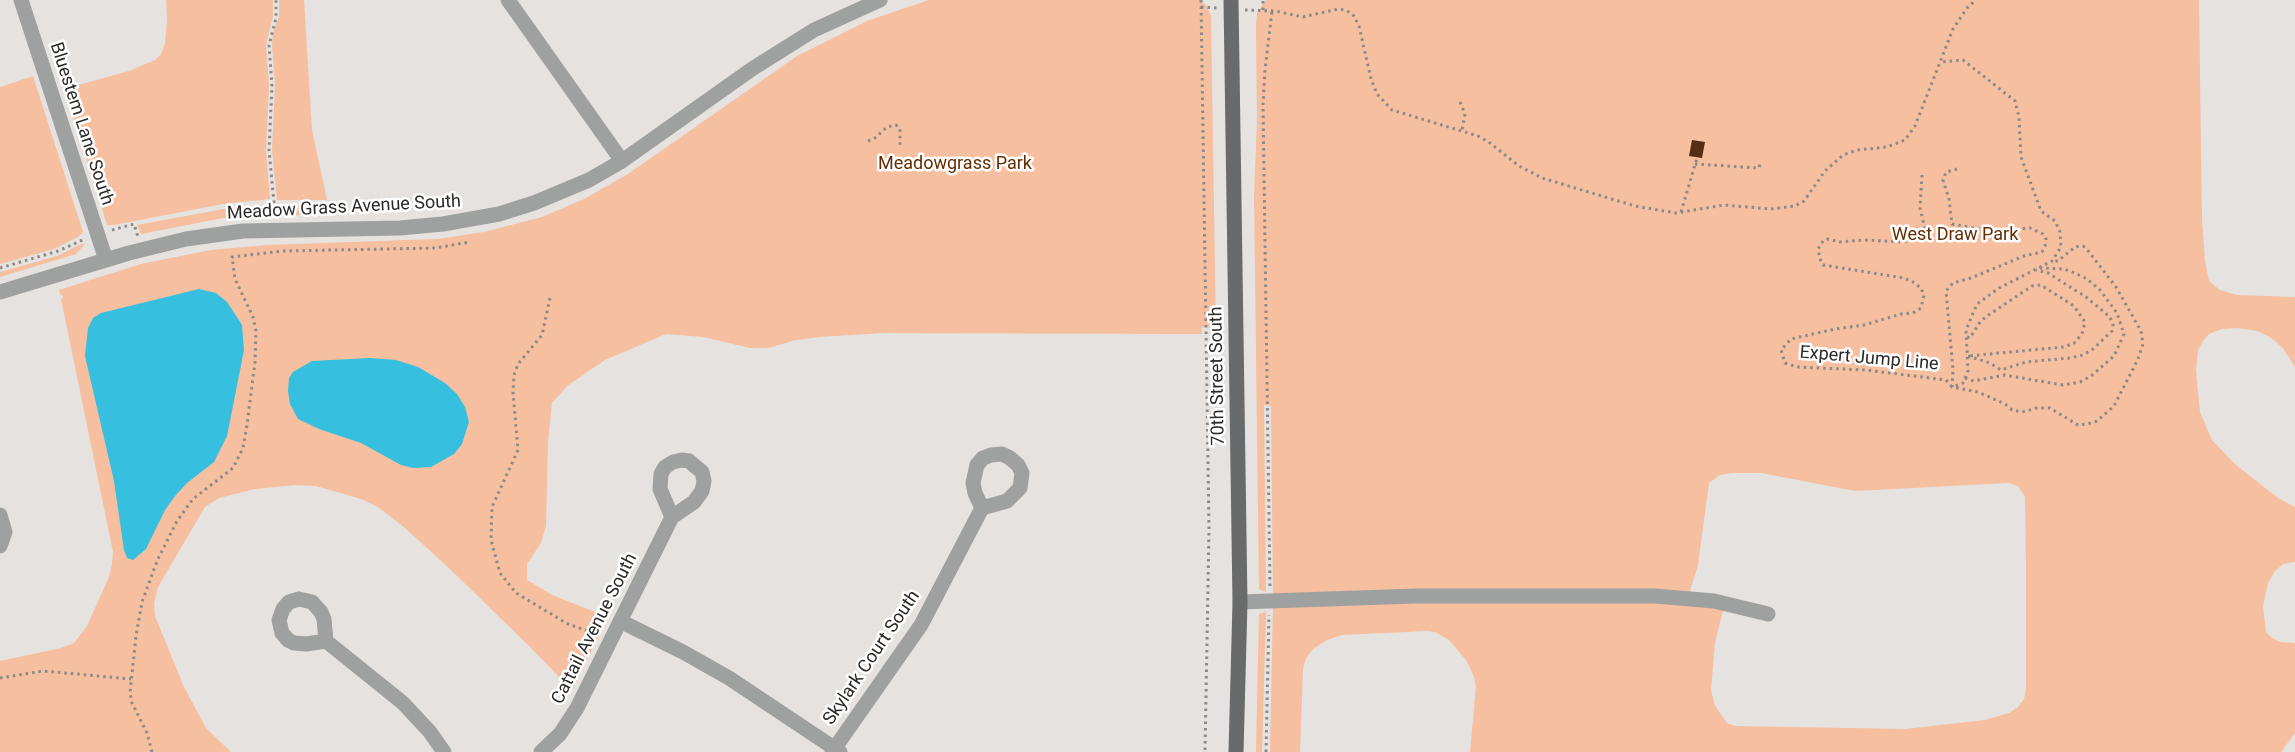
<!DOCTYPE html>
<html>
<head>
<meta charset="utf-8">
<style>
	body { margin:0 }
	canvas { display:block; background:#e5e2e0 }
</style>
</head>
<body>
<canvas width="2295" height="752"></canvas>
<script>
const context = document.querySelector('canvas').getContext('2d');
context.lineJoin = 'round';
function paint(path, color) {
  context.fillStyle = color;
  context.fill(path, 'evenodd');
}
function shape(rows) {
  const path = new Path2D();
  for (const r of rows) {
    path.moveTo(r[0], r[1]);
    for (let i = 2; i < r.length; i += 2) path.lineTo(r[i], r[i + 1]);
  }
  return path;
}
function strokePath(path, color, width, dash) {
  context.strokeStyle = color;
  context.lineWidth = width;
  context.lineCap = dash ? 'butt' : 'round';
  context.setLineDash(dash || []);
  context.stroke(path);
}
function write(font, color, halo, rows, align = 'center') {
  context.font = font + ' Roboto,sans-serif';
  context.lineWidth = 5;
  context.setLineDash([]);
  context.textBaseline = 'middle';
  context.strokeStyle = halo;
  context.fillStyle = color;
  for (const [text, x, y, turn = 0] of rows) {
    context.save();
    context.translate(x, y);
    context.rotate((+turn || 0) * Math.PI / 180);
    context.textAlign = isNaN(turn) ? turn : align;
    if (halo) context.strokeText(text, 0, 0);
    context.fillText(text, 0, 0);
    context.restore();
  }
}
paint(shape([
	[166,0,273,0,273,16,266,45,269,86,266,150,270,199,223,204,114,225,107,225,64,89,129,71,155,60,161,54,165,43,167,19],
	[279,0,304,0,312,130,327,200,277,200,272,150,275,86,272,45,273,33,279,16],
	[929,0,1199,0,1206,5,1211,16,1216,334,1210,334,1209,327,1202,327,1202,334,883,333,819,337,796,340,768,348,750,348,703,337,666,334,605,360,567,386,552,403,548,441,546,526,541,543,527,564,527,580,552,595,608,617,572,690,527,644,451,570,405,528,378,507,361,499,316,486,296,485,255,489,219,498,205,507,158,587,154,603,155,616,184,687,206,728,231,752,0,752,0,661,61,648,74,643,87,626,109,577,112,564,113,552,61,299,63,298,62,294,60,295,59,290,141,264,211,250,266,245,438,239,484,232,542,217,584,199,628,174,797,56,867,21],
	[1266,0,2199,0,2202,219,2205,261,2209,281,2220,290,2237,295,2295,297,2295,367,2283,348,2270,337,2257,331,2238,328,2222,329,2209,334,2203,341,2198,350,2196,370,2200,412,2212,440,2236,465,2278,498,2295,507,2295,562,2283,564,2275,571,2268,583,2263,606,2266,632,2272,638,2280,642,2295,643,2295,733,2281,752,1470,752,1476,686,1473,674,1466,660,1449,640,1435,632,1428,631,1342,635,1327,640,1313,649,1306,658,1303,669,1300,752,1270,752,1273,605,1610,600,1724,607,1715,642,1711,690,1715,706,1727,723,1735,726,1905,729,1985,720,2009,713,2018,707,2024,699,2026,689,2026,566,2025,497,2018,486,2009,483,1855,491,1761,473,1732,473,1720,475,1709,483,1698,565,1689,594,1273,596,1271,406,1264,405,1266,592,1259,589,1254,196,1257,121,1256,26,1257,13],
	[33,76,83,232,78,237,54,249,0,264,0,87],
	[327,204,327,214,223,218,141,234,137,225,224,209],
	[81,244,85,244,76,254,0,277,0,272,57,256],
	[1266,611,1262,752,1256,752,1259,614]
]), '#f6bf9f');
paint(shape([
	[199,289,216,293,227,302,242,325,244,350,227,436,214,462,187,483,175,496,165,510,146,549,133,560,127,558,124,550,114,481,85,356,88,328,93,318,101,313],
	[370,358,396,360,418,367,445,383,457,394,465,407,469,422,462,444,454,454,431,467,413,468,401,465,361,443,319,429,298,419,290,404,288,391,289,378,293,372,312,361]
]), '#36bfde');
paint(shape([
	[1692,140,1705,142,1702,158,1689,156]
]), '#562d11');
strokePath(shape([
	[1201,0,1209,529,1205,752],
	[1201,7,1217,8],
	[1245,10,1275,11,1303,17,1338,9,1346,10,1354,16,1359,26,1371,79,1377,94,1392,110,1478,136,1490,143,1519,166,1542,178,1635,206,1676,213,1724,205,1771,209,1795,206,1804,201,1825,171,1843,155,1857,150,1887,147,1905,140,1915,126,1953,29,1967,8,1976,0],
	[1263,10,1263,0],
	[1460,102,1465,114,1462,130],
	[868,141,875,138,887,127,896,125,900,129,900,147],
	[1695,164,1759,168,1760,164],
	[1957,169,1946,172,1943,180,1949,199,1952,224,1990,231,2030,228,2043,234,2046,239,2045,246,2042,252,2024,256,1971,278,1953,283,1946,291,1953,370,1952,387,1978,392,2005,404,2012,410,2022,412,2037,408,2050,408,2078,425,2087,424,2097,421,2114,406,2138,359,2143,344,2141,331,2116,287,2086,248,2083,246,2075,247,2058,261,2052,261],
	[1922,175,1920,208,1925,229,1918,238,1903,242,1865,240,1840,242,1828,239,1823,241,1818,249,1820,259,1823,265,1904,278,1913,282,1921,288,1924,295,1921,308,1913,313,1901,314,1864,325,1835,329,1791,339,1781,350,1785,363,1797,367,1866,370,1946,380,1952,387,1963,383,1968,371,1966,330,1977,304,1999,288,2052,261,2061,247,2060,232,2055,221,2041,211,2021,157,2019,117,2015,101,1963,60,1940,62],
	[274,203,269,150,272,86,269,45,276,18,276,0],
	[1681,212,1697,158],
	[112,230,134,224,138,237],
	[0,268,58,251,85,239],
	[550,298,542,335,518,364,514,375,513,393,518,450,492,507,491,540,500,573,516,593,568,624,599,635],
	[1967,337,1970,338,1980,322,1987,316,2032,286,2041,285,2074,306,2085,322,2082,334,2074,343,2064,347,1968,356],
	[1968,356,1990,363,2001,370,2026,362,2070,358,2083,355,2093,349,2112,331,2113,325,2110,317,2086,297,2048,273,2036,270],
	[1965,378,1974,381,2004,375,2063,385,2080,382,2091,376,2114,356,2124,334,2117,313,2100,290,2087,279,2075,273,2064,269,2040,268],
	[1270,586,1263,105,1265,70,1272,11],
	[0,678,43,671,131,679],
	[152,752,147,733,132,703,130,693,136,636,142,602,157,561,177,521,193,499,233,468,243,448,247,425,255,362,256,331,253,317,235,279,232,257,284,251,435,248,470,242],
	[1266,752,1269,615]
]), '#8c8a88', 3, [2.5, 4]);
strokePath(shape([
	[21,0,106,260],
	[508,0,622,161],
	[0,292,129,253,186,239,243,231,400,228,443,224,499,214,534,203,589,180,622,161,752,69,814,30,880,0],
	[0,515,5,532,0,546],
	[299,599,312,602,321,612,324,619,326,641,306,644,294,643,288,640,282,633,279,620,283,609,289,602,299,599],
	[1240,602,1416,596,1655,596,1714,601,1768,614],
	[620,621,683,652,729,678,840,752],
	[326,641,403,703,430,732,444,752],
	[541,752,560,734,577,708,672,517,694,502,702,491,704,481,702,472,689,461,682,460,673,462,665,467,661,474,660,489,672,517],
	[832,752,921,625,982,508,1007,501,1020,488,1022,473,1018,465,1010,458,1002,454,991,455,983,458,977,465,973,483,975,493,982,508]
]), '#9fa1a1', 15);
strokePath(shape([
	[1231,0,1240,602,1236,752]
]), '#686a6b', 15);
write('18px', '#2b2a29', '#fff', [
	["Bluestem Lane South",81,124,72],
	["Meadow Grass Avenue South",344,208,-3],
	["Expert Jump Line",1869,359,5],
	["70th Street South",1218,376,-91],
	["Cattail Avenue South",595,629,-63],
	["Skylark Court South",872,658,-56]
]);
write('18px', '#622e05', '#fff', [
	["Meadowgrass Park",955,164],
	["West Draw Park",1955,235]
]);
</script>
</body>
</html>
